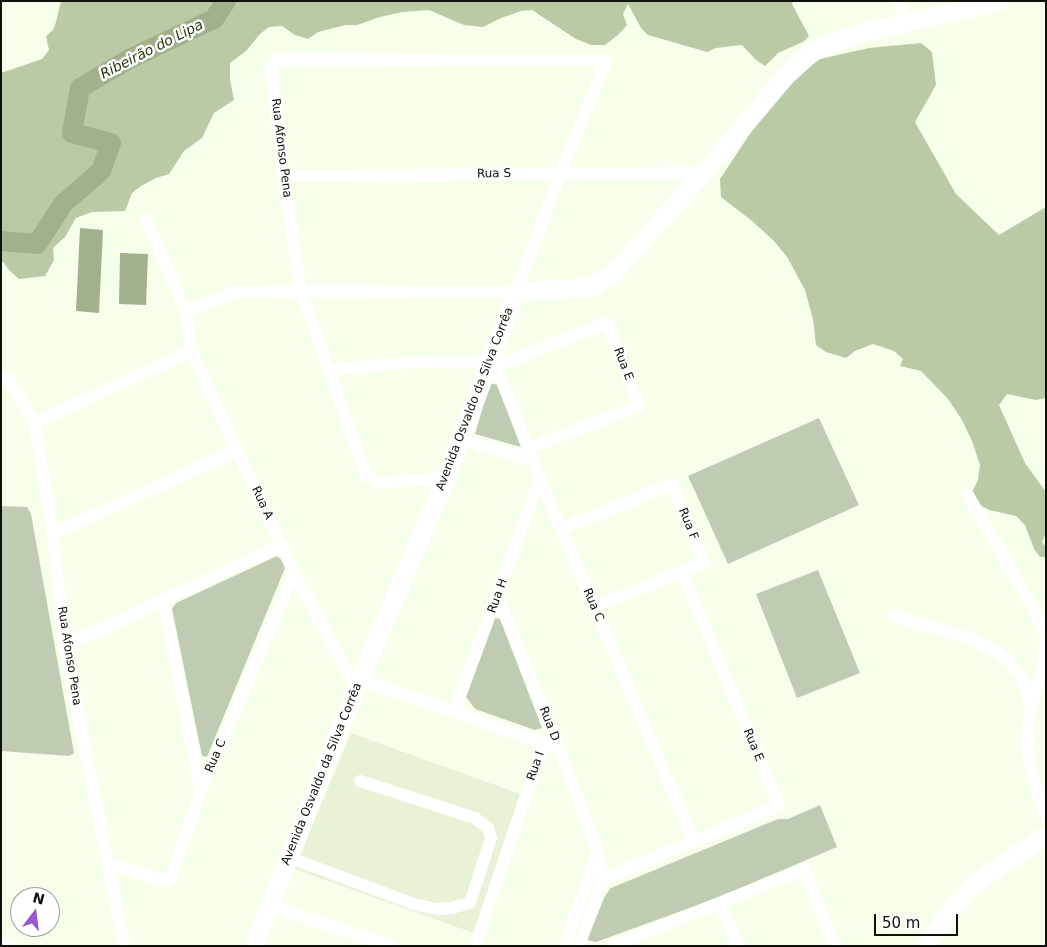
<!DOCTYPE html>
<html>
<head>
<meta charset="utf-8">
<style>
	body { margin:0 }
	#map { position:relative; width:1047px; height:947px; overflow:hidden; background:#f6ffea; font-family:"DejaVu Sans",sans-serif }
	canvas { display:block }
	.frame { position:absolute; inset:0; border:2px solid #0f120b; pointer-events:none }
	.north { position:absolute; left:10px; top:887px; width:50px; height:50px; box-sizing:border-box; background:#fff; border:1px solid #9fa09d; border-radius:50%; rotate:15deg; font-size:14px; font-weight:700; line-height:20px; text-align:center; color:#0f120b }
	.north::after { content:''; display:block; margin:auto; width:18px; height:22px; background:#9658ce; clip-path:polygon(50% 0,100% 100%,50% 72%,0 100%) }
	.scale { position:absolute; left:874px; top:914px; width:84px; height:22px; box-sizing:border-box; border:2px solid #0f120b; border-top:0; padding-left:6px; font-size:15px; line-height:18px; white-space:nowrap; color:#0f120b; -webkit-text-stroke:4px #fff; paint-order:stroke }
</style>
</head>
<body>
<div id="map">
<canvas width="1047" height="947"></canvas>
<div class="frame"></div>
<div class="north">N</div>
<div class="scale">50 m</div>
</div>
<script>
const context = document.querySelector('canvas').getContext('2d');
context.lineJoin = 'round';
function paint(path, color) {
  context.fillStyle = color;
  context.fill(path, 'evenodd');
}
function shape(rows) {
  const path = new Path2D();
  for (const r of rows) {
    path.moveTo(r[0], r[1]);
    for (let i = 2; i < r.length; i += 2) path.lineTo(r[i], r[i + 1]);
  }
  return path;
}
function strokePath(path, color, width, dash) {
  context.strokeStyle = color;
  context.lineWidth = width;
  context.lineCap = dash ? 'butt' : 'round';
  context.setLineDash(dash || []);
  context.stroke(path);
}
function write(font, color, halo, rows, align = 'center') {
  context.font = font + ' "DejaVu Sans",sans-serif';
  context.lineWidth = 5;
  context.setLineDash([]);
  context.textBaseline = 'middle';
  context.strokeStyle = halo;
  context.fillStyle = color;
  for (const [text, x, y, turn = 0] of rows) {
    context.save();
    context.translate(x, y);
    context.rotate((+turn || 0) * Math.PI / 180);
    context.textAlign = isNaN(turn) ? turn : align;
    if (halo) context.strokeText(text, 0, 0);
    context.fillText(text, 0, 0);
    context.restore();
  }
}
paint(shape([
	[351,733,520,794,474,933,294,869]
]), '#e7f2d7');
paint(shape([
	[490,383,498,385,521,447,475,434],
	[819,418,859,505,728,564,688,476],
	[1,506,27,507,31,514,74,753,69,756,1,751],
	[277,556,283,561,285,568,207,757,202,756,172,609,176,603],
	[818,570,860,673,797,698,756,594],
	[495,618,500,619,542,728,535,730,475,709,466,697],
	[820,805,837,847,717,898,596,942,587,940,605,896,611,888,778,819,788,819]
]), '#c0ccb1');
paint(shape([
	[61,1,793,1,792,4,809,36,803,42,778,53,765,66,756,60,742,45,716,48,707,52,648,35,641,28,628,4,623,14,627,25,618,35,605,45,591,45,576,39,532,10,521,11,501,18,483,27,464,25,429,10,402,12,380,17,357,25,346,25,318,32,308,39,295,35,282,26,269,27,260,34,246,51,230,63,230,79,234,100,214,113,202,138,184,151,169,174,156,178,141,186,132,193,125,211,92,212,76,218,65,237,53,248,54,260,45,276,19,279,9,270,3,262,1,263,1,73,42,59,49,50,46,36,53,30,56,22],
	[921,43,932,52,936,85,915,122,956,194,999,235,1046,207,1046,398,1036,400,1007,394,999,405,1025,463,1046,492,1046,533,1042,542,1046,547,1046,557,1040,557,1034,549,1025,525,1016,516,989,510,980,505,972,492,978,480,980,465,972,441,962,420,948,399,921,371,900,366,903,359,894,351,873,344,855,351,846,358,826,352,816,345,813,319,805,290,787,257,774,241,752,221,721,197,720,179,755,126,789,83,820,59,869,48]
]), '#bacaa4');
paint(shape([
	[80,228,103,230,99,313,76,311],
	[120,253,148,254,146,305,119,304]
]), '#a1b18c');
strokePath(shape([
	[1,241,37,244,63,204,101,171,111,143,72,133,80,88,131,58,214,19,226,1]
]), '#a1b18c', 20);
strokePath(shape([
	[899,1,908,22],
	[283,176,704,173],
	[146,220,186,311,191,351,294,573,356,688],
	[186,311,236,292,301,291,516,292,560,174,607,60,277,59,271,66,283,176,301,291,366,475,378,483,446,478],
	[496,366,607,323,639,406,529,448],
	[328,370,413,362,490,361,496,366,540,479,694,842],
	[1,375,10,382,35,423,53,534,65,646,124,946],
	[35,423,191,351],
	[460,439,534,460],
	[968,495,1035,612,1046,636],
	[562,529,672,484,704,563,594,607],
	[53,534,238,450],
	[498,597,559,749,598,852,603,879,579,946],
	[163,600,201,791],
	[894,616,975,640,1006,658,1023,680,1031,709],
	[1046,639,1042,670,1031,709,1027,739,1031,771,1046,819],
	[65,646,282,545],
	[360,679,551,746],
	[454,712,540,479],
	[288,857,414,904,437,909,452,908,470,903,491,838,488,828,475,818,360,781],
	[108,864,169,882,201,791,294,573],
	[603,879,779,806,682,572],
	[720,903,738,946],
	[269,905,392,946],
	[1,942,5,946],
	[475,946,544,743],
	[564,946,598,852],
	[611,946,804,869,835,946]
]), '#fff', 12);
strokePath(shape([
	[254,946,360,679,446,478,516,292,589,288,610,277,704,173,785,77,813,51,865,32,1000,1],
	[925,946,955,905,977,882,1046,836]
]), '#fff', 19);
write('12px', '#0f120b', '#fff', [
	["Rua Afonso Pena",281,148,83],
	["Rua S",494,174,-1],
	["Rua E",623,364,69],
	["Avenida Osvaldo da Silva Corrêa",475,399,-69],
	["Rua A",262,503,65],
	["Rua F",688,524,68],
	["Rua H",498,596,-70],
	["Rua C",593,605,67],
	["Rua Afonso Pena",69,656,81],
	["Rua D",549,724,68],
	["Rua E",753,745,67],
	["Rua C",216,756,-67],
	["Rua I",536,766,-71],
	["Avenida Osvaldo da Silva Corrêa",322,774,-68]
]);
write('italic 14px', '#28370c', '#fff', [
	["Ribeirão do Lipa",152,50,-27]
]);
</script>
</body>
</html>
